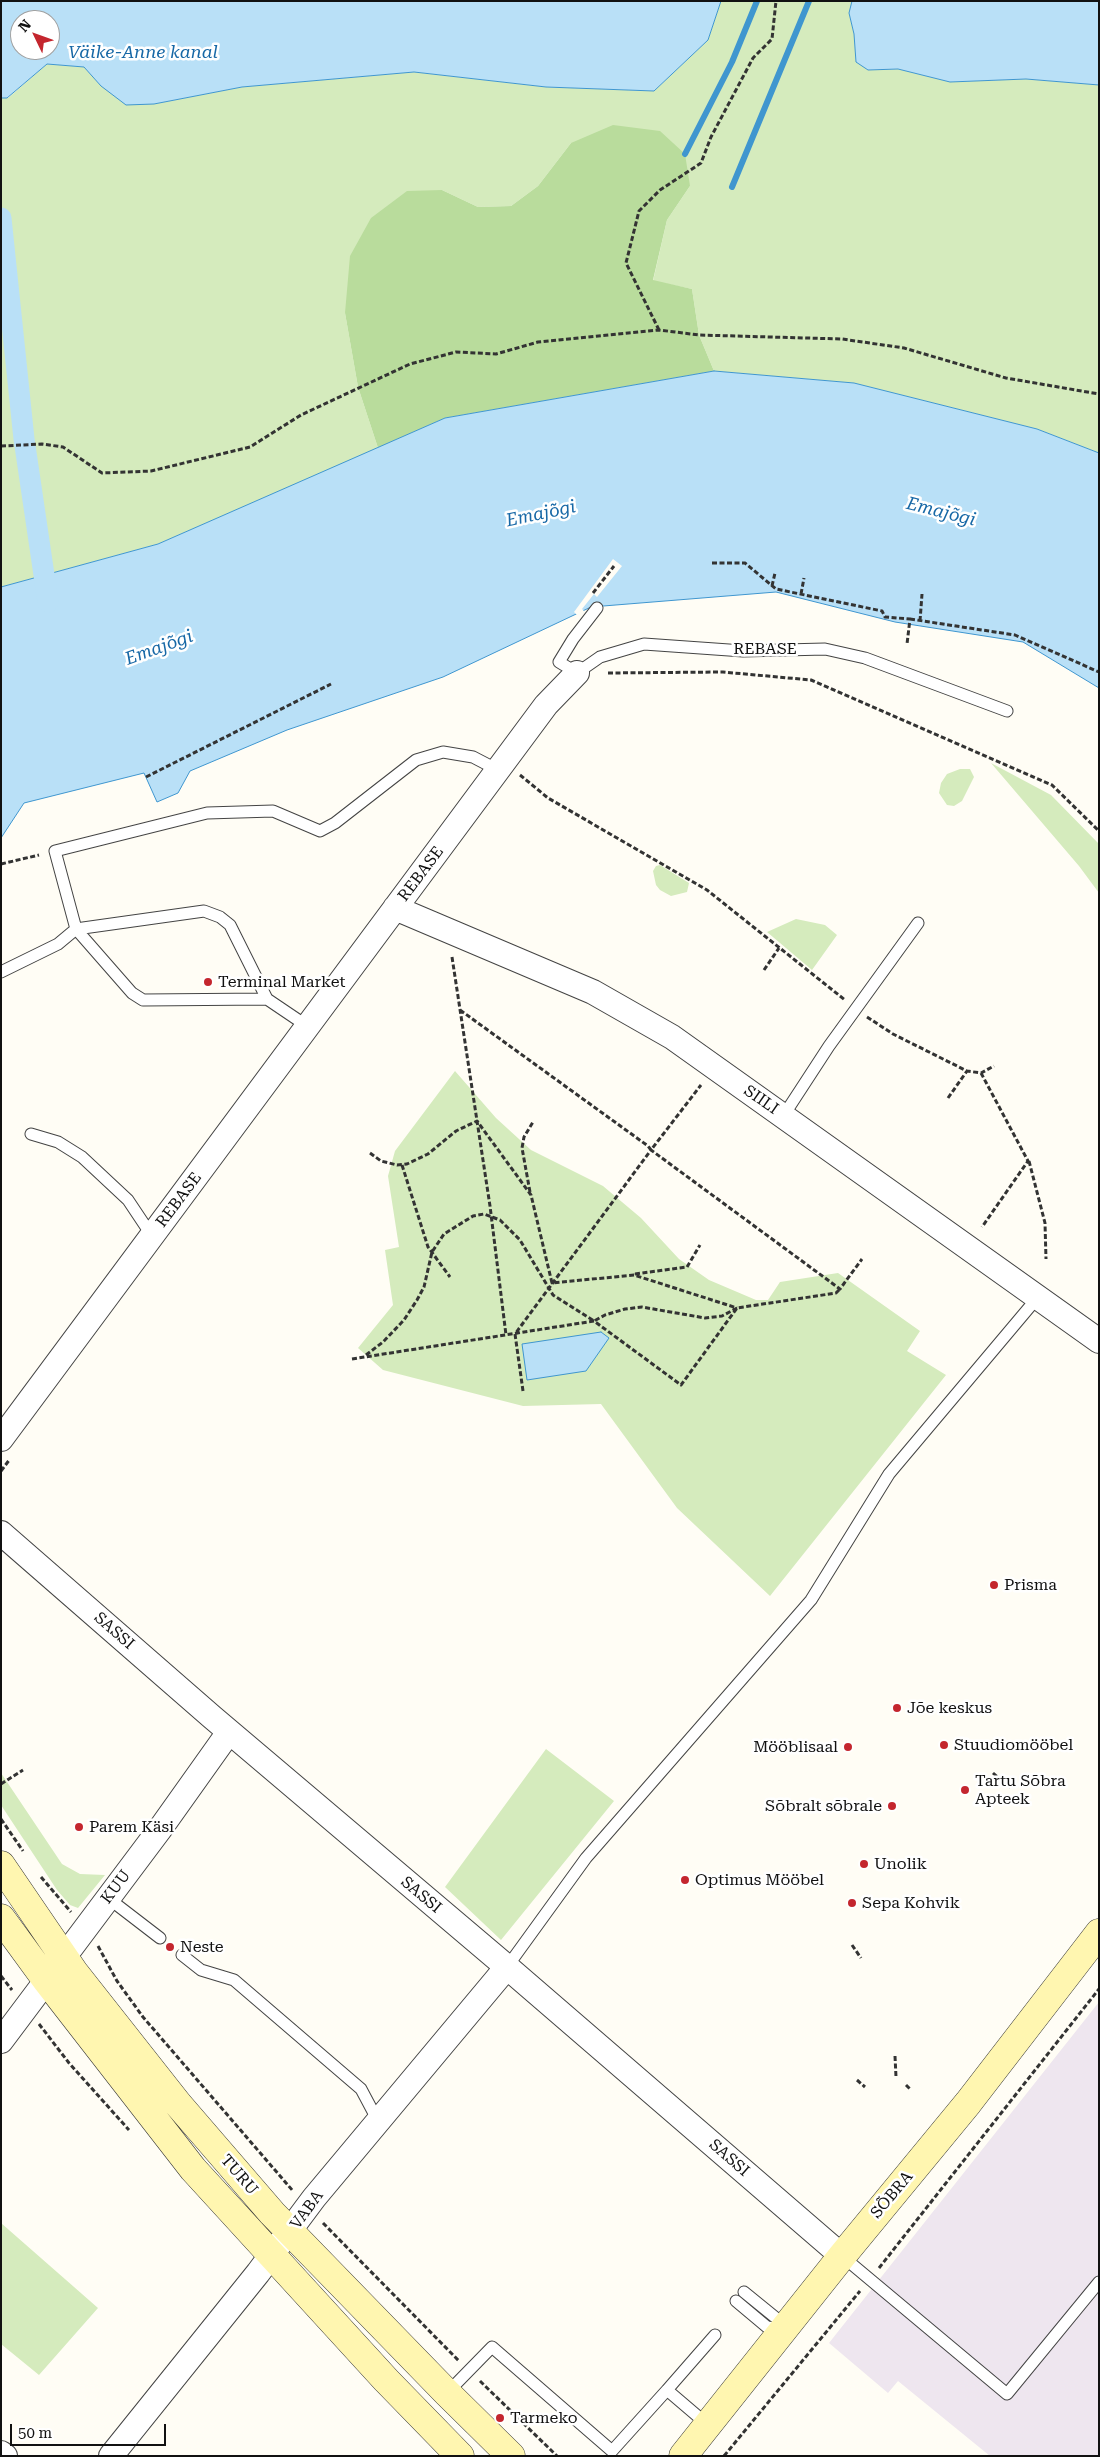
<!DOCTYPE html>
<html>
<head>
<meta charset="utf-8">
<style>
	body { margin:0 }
	#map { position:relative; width:1100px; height:2457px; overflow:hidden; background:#fffdf5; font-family:"Roboto Serif",serif }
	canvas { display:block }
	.frame { position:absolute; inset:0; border:2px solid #111; pointer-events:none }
	.north { position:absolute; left:10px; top:10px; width:50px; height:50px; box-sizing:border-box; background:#fff; border:1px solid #a0a0a0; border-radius:50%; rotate:312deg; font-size:14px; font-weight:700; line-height:20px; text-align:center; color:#111 }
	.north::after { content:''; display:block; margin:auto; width:18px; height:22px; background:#c4262e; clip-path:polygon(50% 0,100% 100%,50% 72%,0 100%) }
	.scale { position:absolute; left:10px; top:2424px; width:156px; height:22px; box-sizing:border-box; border:2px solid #111; border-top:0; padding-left:6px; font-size:15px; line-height:18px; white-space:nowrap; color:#111; -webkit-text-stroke:4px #fff; paint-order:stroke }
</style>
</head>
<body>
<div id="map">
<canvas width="1100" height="2457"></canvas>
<div class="frame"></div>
<div class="north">N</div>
<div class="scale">50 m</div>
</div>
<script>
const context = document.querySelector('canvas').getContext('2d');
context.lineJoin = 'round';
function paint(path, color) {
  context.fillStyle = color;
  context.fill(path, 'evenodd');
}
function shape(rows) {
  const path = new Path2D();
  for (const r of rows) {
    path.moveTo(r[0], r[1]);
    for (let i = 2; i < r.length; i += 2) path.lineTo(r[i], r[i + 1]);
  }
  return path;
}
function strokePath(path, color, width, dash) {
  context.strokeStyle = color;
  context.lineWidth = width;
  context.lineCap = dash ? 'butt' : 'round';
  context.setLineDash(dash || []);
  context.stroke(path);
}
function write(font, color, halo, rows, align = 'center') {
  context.font = font + ' "Roboto Serif",serif';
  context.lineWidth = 5;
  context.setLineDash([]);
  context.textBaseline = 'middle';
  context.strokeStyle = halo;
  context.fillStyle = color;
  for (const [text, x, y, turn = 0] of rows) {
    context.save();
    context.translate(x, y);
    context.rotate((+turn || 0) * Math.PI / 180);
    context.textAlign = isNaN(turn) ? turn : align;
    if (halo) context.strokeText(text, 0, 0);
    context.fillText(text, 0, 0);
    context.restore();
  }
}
paint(shape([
	[1099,2002,1099,2456,990,2456,898,2381,888,2393,829,2343]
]), '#eee6ef');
paint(shape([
	[721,1,852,1,849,13,854,34,856,61,868,70,898,69,950,82,1026,79,1099,85,1099,453,1037,429,854,383,714,371,699,335,692,289,653,281,667,220,690,186,571,143,538,186,511,206,478,207,442,190,345,313,358,387,378,448,158,544,1,587,1,98,8,98,47,64,84,67,101,86,154,104,242,87,414,72,546,87,654,91,708,40],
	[991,763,1051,795,1099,844,1099,893,1079,866],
	[960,769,970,769,974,777,962,801,954,806,947,805,939,793,941,783,947,774],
	[660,865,689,883,687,892,671,896,660,890,656,885,653,871,656,866],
	[796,919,825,925,837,935,812,970,767,932],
	[455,1071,496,1118,531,1150,603,1186,641,1218,679,1259,709,1280,756,1300,768,1300,780,1282,838,1273,920,1331,907,1351,946,1375,770,1596,677,1508,601,1404,523,1406,383,1370,358,1348,393,1305,385,1250,399,1247,388,1176,395,1151],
	[546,1749,614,1801,501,1940,445,1887],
	[1,1773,62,1864,80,1874,105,1875,78,1908,70,1905,57,1890,1,1805],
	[1,2223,98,2308,39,2375,1,2344]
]), '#d5ebbd');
paint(shape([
	[613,125,660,131,685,154,690,186,667,220,653,280,692,289,699,335,714,371,445,418,378,448,358,387,345,313,350,256,371,218,407,191,442,190,478,207,511,206,538,186,571,143]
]), '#b9dc9c');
const water = shape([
	[1,1,721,1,708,40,654,91,546,87,414,72,242,87,154,104,126,105,101,86,84,67,47,64,7,98,1,98,1,1],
	[20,20,50,20,50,50,20,50,20,20],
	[852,1,1099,1,1099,85,1026,79,950,82,898,69,868,70,856,62,854,34,849,13,852,1],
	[714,371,854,383,1037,429,1099,453,1099,688,1023,642,895,622,776,592,591,607,443,677,287,730,190,771,178,793,157,802,144,773,24,803,1,838,1,587,158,544,445,418,714,371],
	[601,1332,609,1338,586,1371,527,1380,522,1344,601,1332]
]);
paint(water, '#b9e0f7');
strokePath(water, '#3f96cf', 1);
paint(shape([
	[613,559,622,566,597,597,594,594,582,609,585,612,578,616,574,612]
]), '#fffdf5');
strokePath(shape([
	[685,154,732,62,757,1],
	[732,187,809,1]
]), '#3f96cf', 6);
strokePath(shape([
	[1,218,24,439,48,602]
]), '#b9e0f7', 21);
const lane = shape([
	[597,608,573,639,559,662,577,673,600,657,644,644,743,651,825,649,865,658,1007,711],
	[1,972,58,944,76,929,132,993,143,1000,267,999],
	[307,1026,267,999,230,925,220,917,204,911,76,929,55,851,207,813,273,811,320,831,335,823,416,760,443,752,473,757,498,770],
	[784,1115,829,1046,918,923],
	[31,1134,58,1142,82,1157,128,1200,152,1236],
	[108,1898,160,1938],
	[182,1955,201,1970,234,1980,361,2089,378,2121],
	[507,1967,586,1858,811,1600,889,1474,1038,1297],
	[842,2256,1007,2394,1099,2282],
	[744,2292,776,2318,784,2329],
	[736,2301,767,2327,782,2329],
	[667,2390,715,2335],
	[447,2393,492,2347,612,2451,667,2390,708,2425]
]);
const street = shape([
	[395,908,593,992,672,1037,1099,1341],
	[1,1439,546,705,577,673],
	[1,1533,212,1717,507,1967,842,2256],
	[1,2041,160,1829,229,1732],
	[1,2453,5,2456],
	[111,2456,258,2273,314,2198,507,1967]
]);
const secondary = shape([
	[1,1865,74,1972,178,2104,272,2213,447,2393,511,2456],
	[1,1918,47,1981,193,2169,386,2380,460,2456],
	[683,2456,842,2256,968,2103,1099,1933]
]);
strokePath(lane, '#444', 13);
strokePath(street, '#444', 26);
strokePath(secondary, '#333', 29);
strokePath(shape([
	[659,330,626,263,639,211,660,190,701,163,711,137,753,58,772,39,776,1],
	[1,446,42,444,63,447,102,473,151,471,250,447,301,415,410,364,456,352,496,354,538,342,659,330,699,335,842,339,904,348,1006,378,1099,394],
	[712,563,745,563,776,589,882,611,885,617,910,619,907,644],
	[772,586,775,573],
	[593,593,614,566],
	[801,594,804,578],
	[910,619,1015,635,1099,672],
	[920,621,922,594],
	[608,673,723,672,811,680,1052,785,1099,831],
	[520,775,548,798,707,890,845,1000],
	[146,777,331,684],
	[1,864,39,855],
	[452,957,490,1206,506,1335],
	[764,970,779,948],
	[460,1010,648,1146,651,1150,701,1085],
	[867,1017,893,1034,967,1071,981,1073,994,1066],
	[981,1073,1028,1161,982,1227],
	[948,1098,967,1071],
	[370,1153,381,1161,397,1165,407,1164,428,1154,456,1131,477,1121,531,1195,552,1283,634,1275,737,1308],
	[1029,1161,1045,1223,1046,1259],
	[402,1165,428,1247,450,1277],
	[530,1192,522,1148,524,1137,533,1122],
	[635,1274,687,1267,700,1245],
	[366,1355,383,1342,404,1320,417,1300,424,1287,432,1252,444,1234,473,1216,484,1214,500,1220,520,1240,553,1295,594,1321,605,1315,625,1309,642,1307,705,1318,722,1316,737,1308],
	[352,1359,594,1321,681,1385,737,1308,836,1293,840,1289],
	[523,1391,515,1334,651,1150,840,1289,862,1259],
	[1,1471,10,1459],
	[993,1773,1010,1788],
	[1,1784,23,1770],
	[1,1819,23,1851],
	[41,1877,71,1912],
	[852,1945,861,1958],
	[98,1946,117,1981,143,2017,293,2191],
	[1,1976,12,1990],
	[39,2024,69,2063,129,2130],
	[895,2056,896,2077],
	[857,2080,865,2087],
	[906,2085,910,2089],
	[323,2223,459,2361],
	[879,2268,1099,1989],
	[480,2381,557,2456],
	[724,2456,860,2291]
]), '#333', 3, [5, 2.5]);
strokePath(lane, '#fff', 11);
strokePath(street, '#fff', 24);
strokePath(secondary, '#fff6b0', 28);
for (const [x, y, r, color] of [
	[208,982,5,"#c4262e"],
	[994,1585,5,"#c4262e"],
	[897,1708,5,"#c4262e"],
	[944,1745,5,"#c4262e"],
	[848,1747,5,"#c4262e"],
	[965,1790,5,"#c4262e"],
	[892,1806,5,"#c4262e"],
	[79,1827,5,"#c4262e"],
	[864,1864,5,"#c4262e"],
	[685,1880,5,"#c4262e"],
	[852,1903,5,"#c4262e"],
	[170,1947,5,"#c4262e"],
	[500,2418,5,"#c4262e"]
]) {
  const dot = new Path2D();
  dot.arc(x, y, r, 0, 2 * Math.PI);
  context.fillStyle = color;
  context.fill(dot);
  strokePath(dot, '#fff', 2);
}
write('16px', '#111', '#fff', [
	["REBASE",765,649],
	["REBASE",421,874,-53],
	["SIILI",761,1100,35],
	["REBASE",179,1200,-53],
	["SASSI",114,1631,41],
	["KUU",116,1887,-53],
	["SASSI",421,1895,40],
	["SASSI",729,2158,41],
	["TURU",239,2175,49],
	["SÕBRA",892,2195,-50],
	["VABA",307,2210,-54]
]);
write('16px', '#111', '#fff', [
	["Terminal Market",218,982],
	["Prisma",1004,1585],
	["Jõe keskus",907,1708],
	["Stuudiomööbel",954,1745],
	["Mööblisaal",838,1747,"right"],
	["Tartu Sõbra",975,1781],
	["Apteek",975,1799],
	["Sõbralt sõbrale",882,1806,"right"],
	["Parem Käsi",89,1827],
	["Unolik",874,1864],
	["Optimus Mööbel",695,1880],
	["Sepa Kohvik",862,1903],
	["Neste",180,1947],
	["Tarmeko",510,2418]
], 'left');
write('italic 18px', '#1768a6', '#fff', [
	["Väike-Anne kanal",143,53],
	["Emajõgi",941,512,14],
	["Emajõgi",541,514,-12],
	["Emajõgi",159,648,-20]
]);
</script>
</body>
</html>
